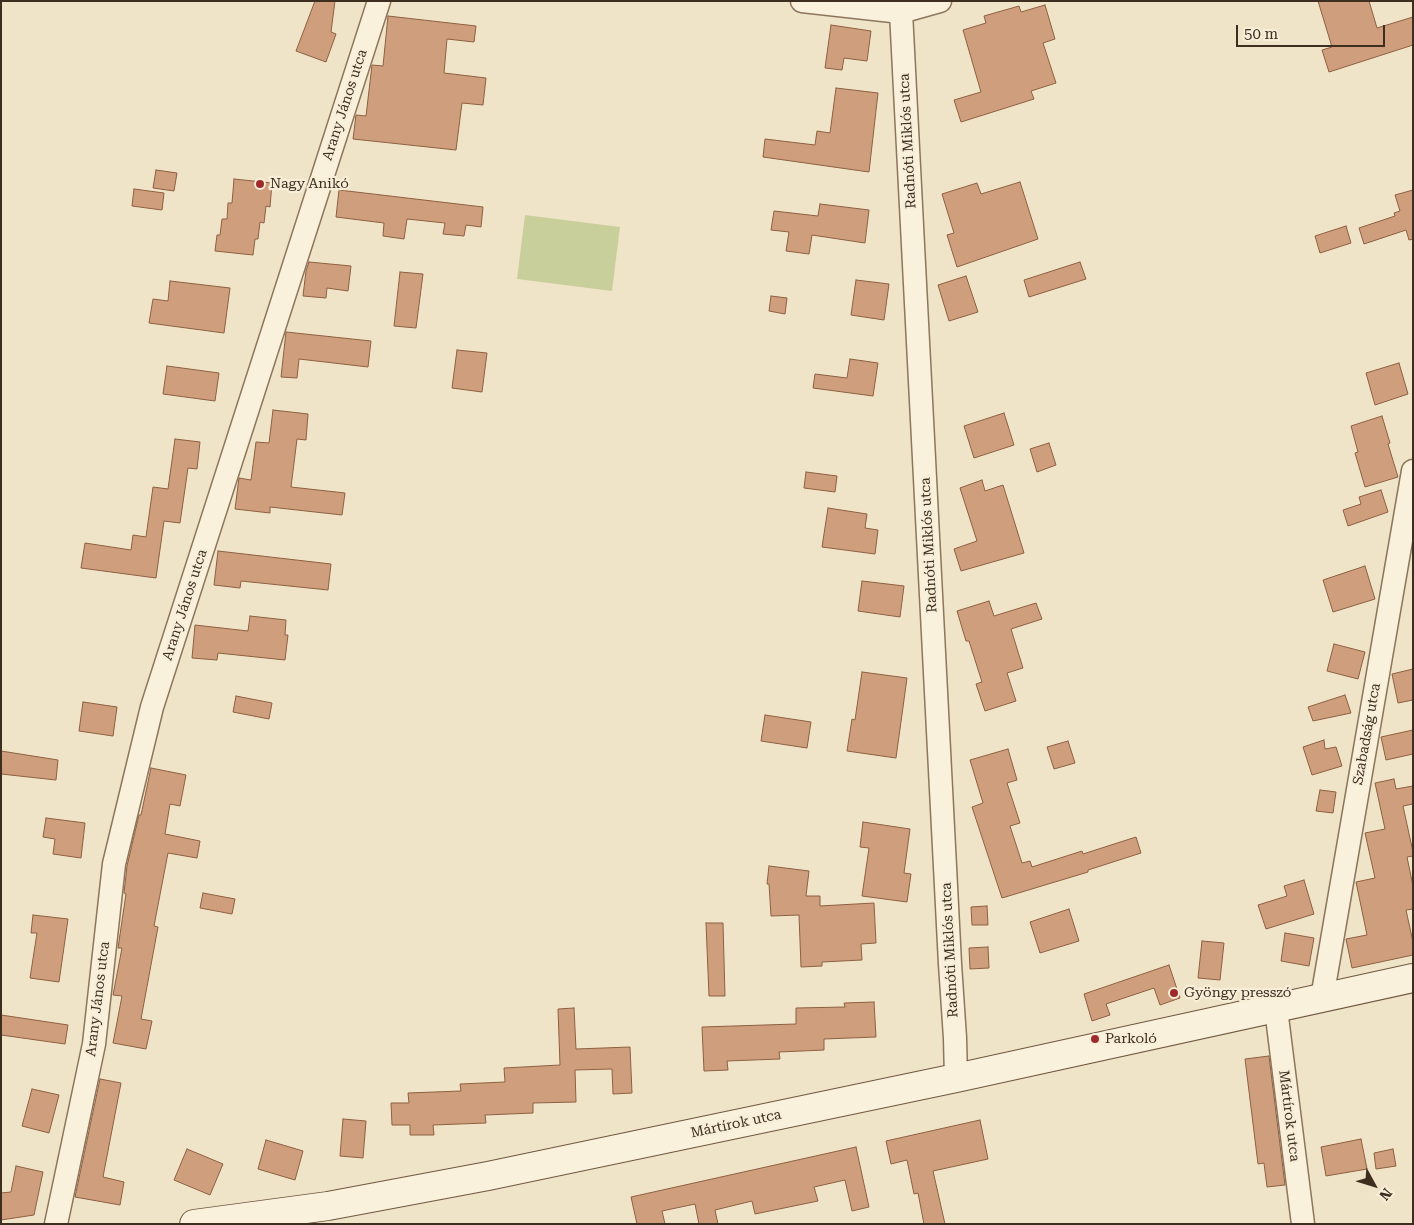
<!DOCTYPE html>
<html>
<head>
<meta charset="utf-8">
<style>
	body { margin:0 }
	#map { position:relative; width:1414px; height:1225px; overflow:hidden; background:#f0e4c8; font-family:"Roboto Serif",serif }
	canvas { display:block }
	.frame { position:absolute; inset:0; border:2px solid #3d2e20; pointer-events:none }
	.north { position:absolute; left:1349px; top:1160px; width:50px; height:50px; -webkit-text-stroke:4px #f7eed8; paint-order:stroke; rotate:129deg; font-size:14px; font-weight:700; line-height:20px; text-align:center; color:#3d2e20 }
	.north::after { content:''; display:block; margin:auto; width:18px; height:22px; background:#3d2e20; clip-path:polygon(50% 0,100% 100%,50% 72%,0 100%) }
	.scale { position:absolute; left:1236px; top:25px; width:149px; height:22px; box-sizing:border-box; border:2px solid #3d2e20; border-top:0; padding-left:6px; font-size:15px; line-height:18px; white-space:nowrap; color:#3d2e20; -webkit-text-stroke:4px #f7eed8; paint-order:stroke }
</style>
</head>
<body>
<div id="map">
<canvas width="1414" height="1225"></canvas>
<div class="frame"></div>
<div class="north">N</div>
<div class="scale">50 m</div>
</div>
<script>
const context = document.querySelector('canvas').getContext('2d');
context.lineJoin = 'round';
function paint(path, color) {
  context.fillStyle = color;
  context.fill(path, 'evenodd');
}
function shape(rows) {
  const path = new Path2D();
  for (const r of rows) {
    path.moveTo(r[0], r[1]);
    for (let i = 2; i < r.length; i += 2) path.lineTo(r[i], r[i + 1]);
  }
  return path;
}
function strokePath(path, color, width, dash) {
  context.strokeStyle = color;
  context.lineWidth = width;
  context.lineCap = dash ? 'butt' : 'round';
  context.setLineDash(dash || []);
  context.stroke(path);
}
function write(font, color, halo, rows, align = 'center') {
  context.font = font + ' "Roboto Serif",serif';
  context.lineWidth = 4.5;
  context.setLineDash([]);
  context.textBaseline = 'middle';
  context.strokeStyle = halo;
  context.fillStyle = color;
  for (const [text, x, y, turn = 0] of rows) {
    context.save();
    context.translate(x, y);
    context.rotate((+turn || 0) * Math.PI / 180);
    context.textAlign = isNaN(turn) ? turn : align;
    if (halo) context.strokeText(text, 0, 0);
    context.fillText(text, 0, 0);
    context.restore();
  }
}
paint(shape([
	[525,215,620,227,612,291,517,279]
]), '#c9cf9b');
const building = shape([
	[315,1,335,1,331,32,336,34,326,62,296,51,315,1],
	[1318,1,1369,1,1377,28,1413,17,1413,45,1329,72,1322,50,1332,47,1318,1],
	[1045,5,1055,39,1043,43,1056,83,1031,91,1034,99,961,122,954,100,981,92,963,30,986,23,984,16,1019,6,1021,12,1045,5],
	[388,16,476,26,474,42,447,39,444,73,486,78,483,105,462,103,456,150,353,139,356,115,366,116,372,65,383,66,388,16],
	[831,25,871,31,867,61,844,58,842,70,825,68,831,25],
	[836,88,878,93,869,172,763,157,765,139,815,145,817,131,830,133,836,88],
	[156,170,177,173,174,191,153,188,156,170],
	[234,179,272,183,270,207,266,206,264,223,260,222,258,239,255,239,253,255,215,251,217,235,220,235,222,219,227,219,228,203,232,203,234,179],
	[1020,182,1038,239,957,267,947,235,954,233,942,194,977,183,981,194,1020,182],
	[134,189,164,193,162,210,132,206,134,189],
	[339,190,483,207,481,227,466,225,464,236,443,234,445,223,407,219,404,239,383,236,384,223,336,217,339,190],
	[1413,190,1413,239,1409,240,1406,230,1364,244,1359,228,1395,216,1394,213,1400,211,1395,195,1413,190],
	[820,204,869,210,865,243,812,235,809,254,786,251,789,232,771,230,774,211,818,216,820,204],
	[1346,226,1351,243,1320,253,1315,236,1346,226],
	[309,262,351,266,348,291,327,288,326,298,303,296,306,271,309,262],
	[1080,262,1086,279,1029,297,1024,280,1080,262],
	[400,272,423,274,416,328,394,326,400,272],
	[966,276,978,312,949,321,938,285,966,276],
	[856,280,889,284,884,320,851,315,856,280],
	[170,281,230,288,224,333,149,323,153,299,168,301,170,281],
	[771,296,787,298,785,314,769,311,771,296],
	[286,332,371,341,368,367,299,359,297,378,281,377,286,332],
	[457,350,487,353,482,392,452,388,457,350],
	[850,359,878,363,873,396,813,388,815,374,847,378,850,359],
	[1399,363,1408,394,1375,405,1366,373,1399,363],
	[167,366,219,373,215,401,163,394,167,366],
	[273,410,308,414,306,440,297,439,291,487,345,493,342,515,270,507,270,513,235,509,239,478,251,480,256,442,269,443,273,410],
	[1004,413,1014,445,974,458,964,426,1004,413],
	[1382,416,1390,443,1388,444,1398,477,1365,487,1355,453,1358,452,1351,426,1382,416],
	[175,439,200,442,197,469,188,468,180,523,164,521,156,578,81,568,85,543,131,550,133,535,146,537,153,487,168,489,175,439],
	[1049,443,1056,465,1037,472,1030,449,1049,443],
	[806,472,837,476,835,492,804,488,806,472],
	[982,480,985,491,1003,485,1024,553,961,571,954,549,977,541,960,488,982,480],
	[1381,490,1388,512,1348,526,1343,510,1361,504,1359,497,1381,490],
	[828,508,867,514,865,528,878,530,875,554,822,547,828,508],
	[218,551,331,564,328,590,241,581,240,588,214,585,218,551],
	[1365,566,1375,599,1333,612,1323,580,1365,566],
	[862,581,904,586,900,617,858,611,862,581],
	[989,601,994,616,1036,603,1042,619,1011,629,1023,668,1007,673,1016,701,985,711,976,684,982,682,969,641,966,641,957,611,989,601],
	[250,616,286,620,285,635,288,635,285,660,218,653,217,660,192,658,195,625,248,631,250,616],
	[1334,644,1365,652,1358,679,1327,671,1334,644],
	[1413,669,1413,700,1398,703,1392,674,1413,669],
	[862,672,907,678,896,758,847,751,852,719,855,720,862,672],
	[1345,695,1351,713,1313,721,1308,707,1345,695],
	[236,696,272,703,269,719,233,712,236,696],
	[83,702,117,707,113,736,79,731,83,702],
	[765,715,811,722,807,748,761,741,765,715],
	[1413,730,1413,754,1386,760,1381,737,1413,730],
	[1324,740,1325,749,1336,747,1342,766,1312,775,1303,747,1324,740],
	[1068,741,1075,763,1054,769,1047,747,1068,741],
	[1008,749,1017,780,1007,783,1020,823,1010,826,1022,863,1030,861,1032,867,1082,851,1083,854,1136,837,1141,853,1088,870,1088,872,1002,898,972,807,983,803,970,760,1008,749],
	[1,751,58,760,56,780,1,774,1,751],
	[151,768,186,775,180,806,170,804,165,834,200,841,197,858,168,853,154,926,158,927,141,1019,152,1021,146,1049,113,1043,122,996,113,995,122,948,118,948,126,894,124,893,127,866,139,815,141,815,151,768],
	[1394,779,1396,789,1413,786,1413,804,1403,806,1413,852,1413,856,1407,857,1413,886,1413,909,1406,910,1413,942,1413,955,1352,968,1346,939,1367,935,1356,882,1375,878,1365,833,1385,829,1375,783,1394,779],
	[1320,790,1336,792,1333,813,1316,811,1320,790],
	[46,818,85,823,81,858,53,854,55,839,43,837,46,818],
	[863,822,910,829,904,873,911,874,907,902,862,896,869,848,860,847,863,822],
	[769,866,809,871,806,896,820,896,820,906,874,903,876,943,861,944,862,960,822,962,822,966,801,967,799,915,771,916,769,884,767,884,769,866],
	[1304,880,1314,914,1266,929,1258,905,1287,896,1284,886,1304,880],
	[203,893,235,899,232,914,200,908,203,893],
	[987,906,988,925,972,925,971,907,987,906],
	[1069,909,1079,941,1040,953,1030,922,1069,909],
	[33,915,68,919,59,982,30,978,37,933,31,933,33,915],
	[706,923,723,923,725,996,709,996,706,923],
	[1285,933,1314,938,1309,966,1281,961,1285,933],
	[1202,941,1224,943,1220,980,1198,978,1202,941],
	[988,947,989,968,970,969,969,948,988,947],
	[1169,965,1180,998,1160,1005,1154,988,1106,1004,1110,1015,1092,1021,1084,994,1169,965],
	[874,1002,876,1037,824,1039,824,1050,779,1052,780,1059,727,1061,728,1070,704,1071,702,1027,796,1024,796,1008,845,1007,844,1003,874,1002],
	[574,1008,576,1049,630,1047,632,1093,613,1094,612,1069,575,1070,576,1102,533,1103,533,1113,485,1115,486,1123,433,1125,434,1135,410,1135,410,1125,392,1125,391,1103,409,1103,408,1093,461,1091,460,1084,505,1082,504,1068,560,1065,558,1009,574,1008],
	[1,1015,68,1025,65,1044,1,1035,1,1015],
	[1269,1056,1285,1185,1267,1187,1264,1163,1258,1164,1245,1059,1269,1056],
	[100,1079,121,1083,103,1177,124,1182,120,1205,75,1197,100,1079],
	[32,1089,59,1095,49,1133,22,1126,32,1089],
	[343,1119,366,1121,363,1158,340,1156,343,1119],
	[980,1120,988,1159,933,1171,945,1224,924,1224,918,1193,914,1194,907,1160,891,1164,886,1141,980,1120],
	[1361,1139,1367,1169,1326,1176,1321,1147,1361,1139],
	[266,1140,303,1151,295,1180,258,1169,266,1140],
	[856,1147,869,1207,852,1211,845,1180,814,1187,818,1201,755,1214,752,1201,715,1210,718,1224,699,1224,695,1204,662,1211,665,1224,637,1224,631,1197,856,1147],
	[187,1149,223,1164,210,1195,174,1180,187,1149],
	[1393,1149,1396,1166,1376,1169,1374,1153,1393,1149],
	[16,1166,43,1172,34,1215,1,1220,1,1193,11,1192,16,1166]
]);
paint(building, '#cf9f7d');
strokePath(building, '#8d5f41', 1);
const minor = shape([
	[802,1,901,12,940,1],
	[901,12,950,964,955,1038,956,1078],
	[1322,998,1413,471],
	[1276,1009,1303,1224],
	[56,1224,94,1044,114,864,152,707,379,1]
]);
const secondary = shape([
	[194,1224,328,1206,488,1176,956,1078,1413,978]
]);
strokePath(minor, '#8d765c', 25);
strokePath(secondary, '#6f573f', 30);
strokePath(minor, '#faf1dc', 22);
strokePath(secondary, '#faf1dc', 28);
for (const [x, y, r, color] of [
	[260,184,5,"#9e2a2b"],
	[1174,993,5,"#9e2a2b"],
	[1095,1039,5,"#9e2a2b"]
]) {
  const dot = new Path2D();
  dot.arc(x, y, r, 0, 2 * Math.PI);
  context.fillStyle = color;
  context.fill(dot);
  strokePath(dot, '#f7eed8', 2);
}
write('14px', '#3d2e20', '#f7eed8', [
	["Arany János utca",345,105,-72],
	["Radnóti Miklós utca",908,141,-93],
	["Radnóti Miklós utca",929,545,-93],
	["Arany János utca",185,605,-72],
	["Szabadság utca",1367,734,-80],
	["Radnóti Miklós utca",950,950,-93],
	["Arany János utca",98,999,-83],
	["Mártírok utca",1289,1116,83],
	["Mártírok utca",736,1124,-12]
]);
write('14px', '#3d2e20', '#f7eed8', [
	["Nagy Anikó",270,184],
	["Gyöngy presszó",1184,993],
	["Parkoló",1105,1039]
], 'left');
</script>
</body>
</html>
